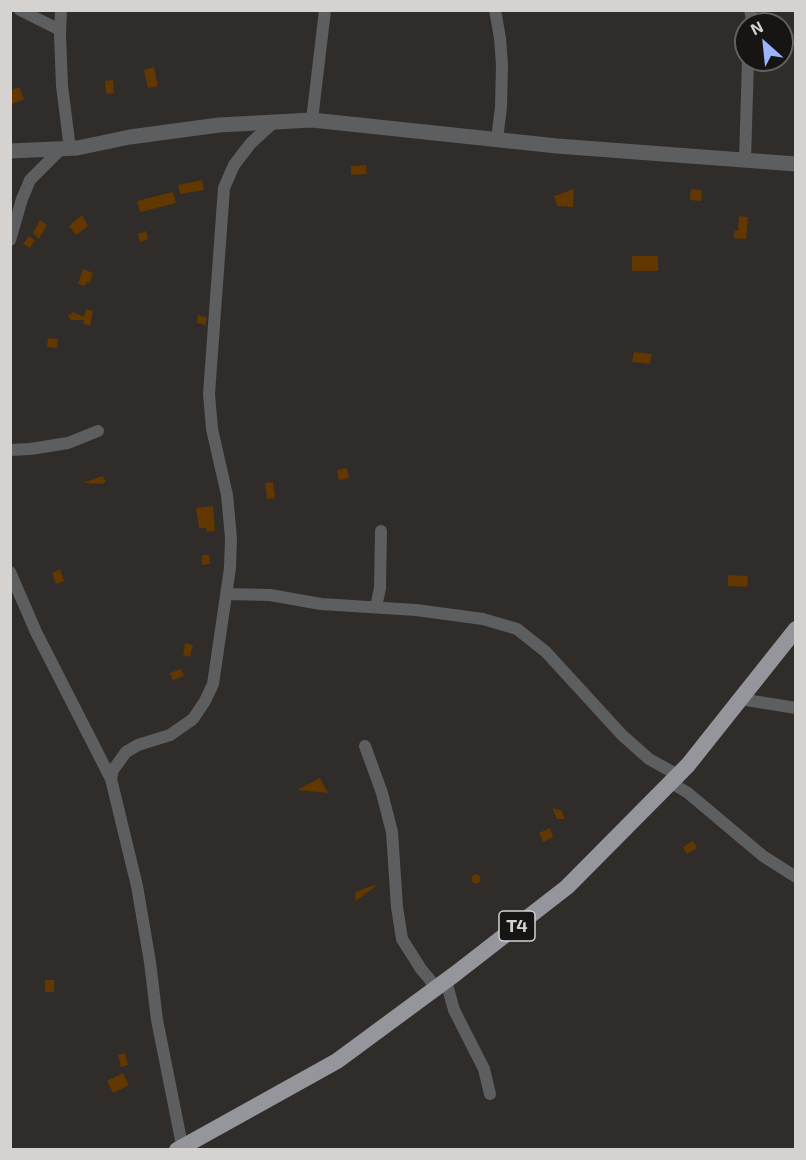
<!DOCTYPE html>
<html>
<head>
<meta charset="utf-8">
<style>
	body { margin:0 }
	#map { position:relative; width:806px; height:1160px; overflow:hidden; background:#302c29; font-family:"Exo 2",sans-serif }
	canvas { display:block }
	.frame { position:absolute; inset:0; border:12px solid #d5d2d0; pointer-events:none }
	.north { position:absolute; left:734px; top:12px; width:60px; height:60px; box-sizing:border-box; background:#171514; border:2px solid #63615f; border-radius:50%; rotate:333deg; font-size:16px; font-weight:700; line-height:24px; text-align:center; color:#d5d2d0 }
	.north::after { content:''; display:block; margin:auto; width:21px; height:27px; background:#9cb4fd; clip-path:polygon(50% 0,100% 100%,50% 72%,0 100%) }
</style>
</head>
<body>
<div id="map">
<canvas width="806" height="1160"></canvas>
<div class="frame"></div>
<div class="north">N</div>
</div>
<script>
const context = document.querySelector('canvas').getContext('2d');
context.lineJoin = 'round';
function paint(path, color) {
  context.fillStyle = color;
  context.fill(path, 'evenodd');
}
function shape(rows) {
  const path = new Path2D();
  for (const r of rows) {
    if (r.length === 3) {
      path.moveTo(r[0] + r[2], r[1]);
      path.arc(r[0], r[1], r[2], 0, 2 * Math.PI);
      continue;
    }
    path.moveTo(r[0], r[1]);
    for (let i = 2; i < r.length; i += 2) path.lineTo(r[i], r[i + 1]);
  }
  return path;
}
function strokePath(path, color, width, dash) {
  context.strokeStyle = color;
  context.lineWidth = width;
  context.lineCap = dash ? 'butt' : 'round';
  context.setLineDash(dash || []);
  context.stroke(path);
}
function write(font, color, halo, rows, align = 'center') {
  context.font = font + ' "Exo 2",sans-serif';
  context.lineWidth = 4.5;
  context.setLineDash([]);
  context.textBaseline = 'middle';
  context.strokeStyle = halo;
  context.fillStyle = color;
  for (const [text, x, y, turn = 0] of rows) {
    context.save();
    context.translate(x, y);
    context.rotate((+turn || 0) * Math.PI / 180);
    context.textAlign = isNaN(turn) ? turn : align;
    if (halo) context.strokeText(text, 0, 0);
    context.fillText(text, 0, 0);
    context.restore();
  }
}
paint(shape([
	[154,67,158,86,148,88,144,70],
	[113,80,114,93,106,94,105,81],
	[19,87,24,99,10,105,10,91],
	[366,165,367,174,351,175,351,166],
	[202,180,204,190,180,194,178,185],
	[574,189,573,207,557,206,554,196],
	[691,189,702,190,701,201,690,200],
	[173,192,176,203,140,212,137,201],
	[82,215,88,226,76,235,69,226],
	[739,216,748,217,746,239,734,238,735,230,738,231],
	[40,220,47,225,39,239,33,233],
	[146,231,148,239,140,242,138,234],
	[29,236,35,240,30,248,23,244],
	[632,256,658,256,658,271,632,271],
	[83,269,93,273,90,283,87,282,85,286,78,284],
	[86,309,93,311,90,326,83,324,84,320,71,320,68,316,73,312,84,317],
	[198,315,206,317,206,325,197,323],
	[48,338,58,339,57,348,47,347],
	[634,352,652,354,650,364,632,362],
	[347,468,349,478,339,480,337,470],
	[102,476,106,481,103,484,83,483],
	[273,482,275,498,267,499,265,483],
	[213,506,215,531,207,532,206,528,199,528,196,508],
	[202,555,209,555,210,564,202,565],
	[60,569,64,581,56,584,52,573],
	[728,575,748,576,747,587,728,586],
	[185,643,193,645,190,657,183,655],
	[181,669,184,676,173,680,170,673],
	[320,778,328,793,297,790],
	[552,808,561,810,565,819,557,819],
	[550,828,553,837,543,842,539,833],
	[693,841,697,848,687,854,683,847],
	[476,879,4.5],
	[375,885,376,886,356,901,355,892],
	[45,980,54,980,54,992,45,992],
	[125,1053,128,1065,121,1067,118,1055],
	[123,1073,129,1085,113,1093,107,1081]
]), '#623700');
strokePath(shape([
	[20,10,60,30],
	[61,10,60,35,62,86,70,149],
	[495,10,500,38,502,65,501,107,497,139],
	[750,10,753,24],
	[312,120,325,10],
	[745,160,748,60],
	[10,240,22,199,30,180,61,149],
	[10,450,30,449,68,443,98,431],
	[10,572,36,632,111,779,137,886,150,962,157,1020,183,1150],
	[227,594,270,595,321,604,416,610,483,619,517,629,546,652,622,735,649,759,678,775],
	[376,607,380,588,381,531],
	[740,699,796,708],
	[365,746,382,793,392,832,397,907,402,939,421,969,436,987],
	[111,779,113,770,126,752,138,745,170,735,193,719,205,701,213,684,230,568,231,538,227,495,212,429,209,394,224,188,234,165,251,143,274,122],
	[670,782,688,793,763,856,796,877],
	[446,981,454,1010,484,1069,490,1094]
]), '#5d5e60', 12);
strokePath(shape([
	[10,151,77,148,130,137,219,125,312,120,557,146,796,164]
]), '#5d5e60', 15);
strokePath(shape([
	[177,1150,337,1061,455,974,567,887,688,765,796,629]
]), '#95969c', 16);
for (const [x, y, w] of [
	[517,926,36]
]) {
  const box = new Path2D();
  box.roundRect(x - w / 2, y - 15, w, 30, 4.5);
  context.fillStyle = '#171514';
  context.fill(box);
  strokePath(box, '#d5d2d0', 1.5);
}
write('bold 18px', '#d5d2d0', null, [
	["T4",517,926]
]);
</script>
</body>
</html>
